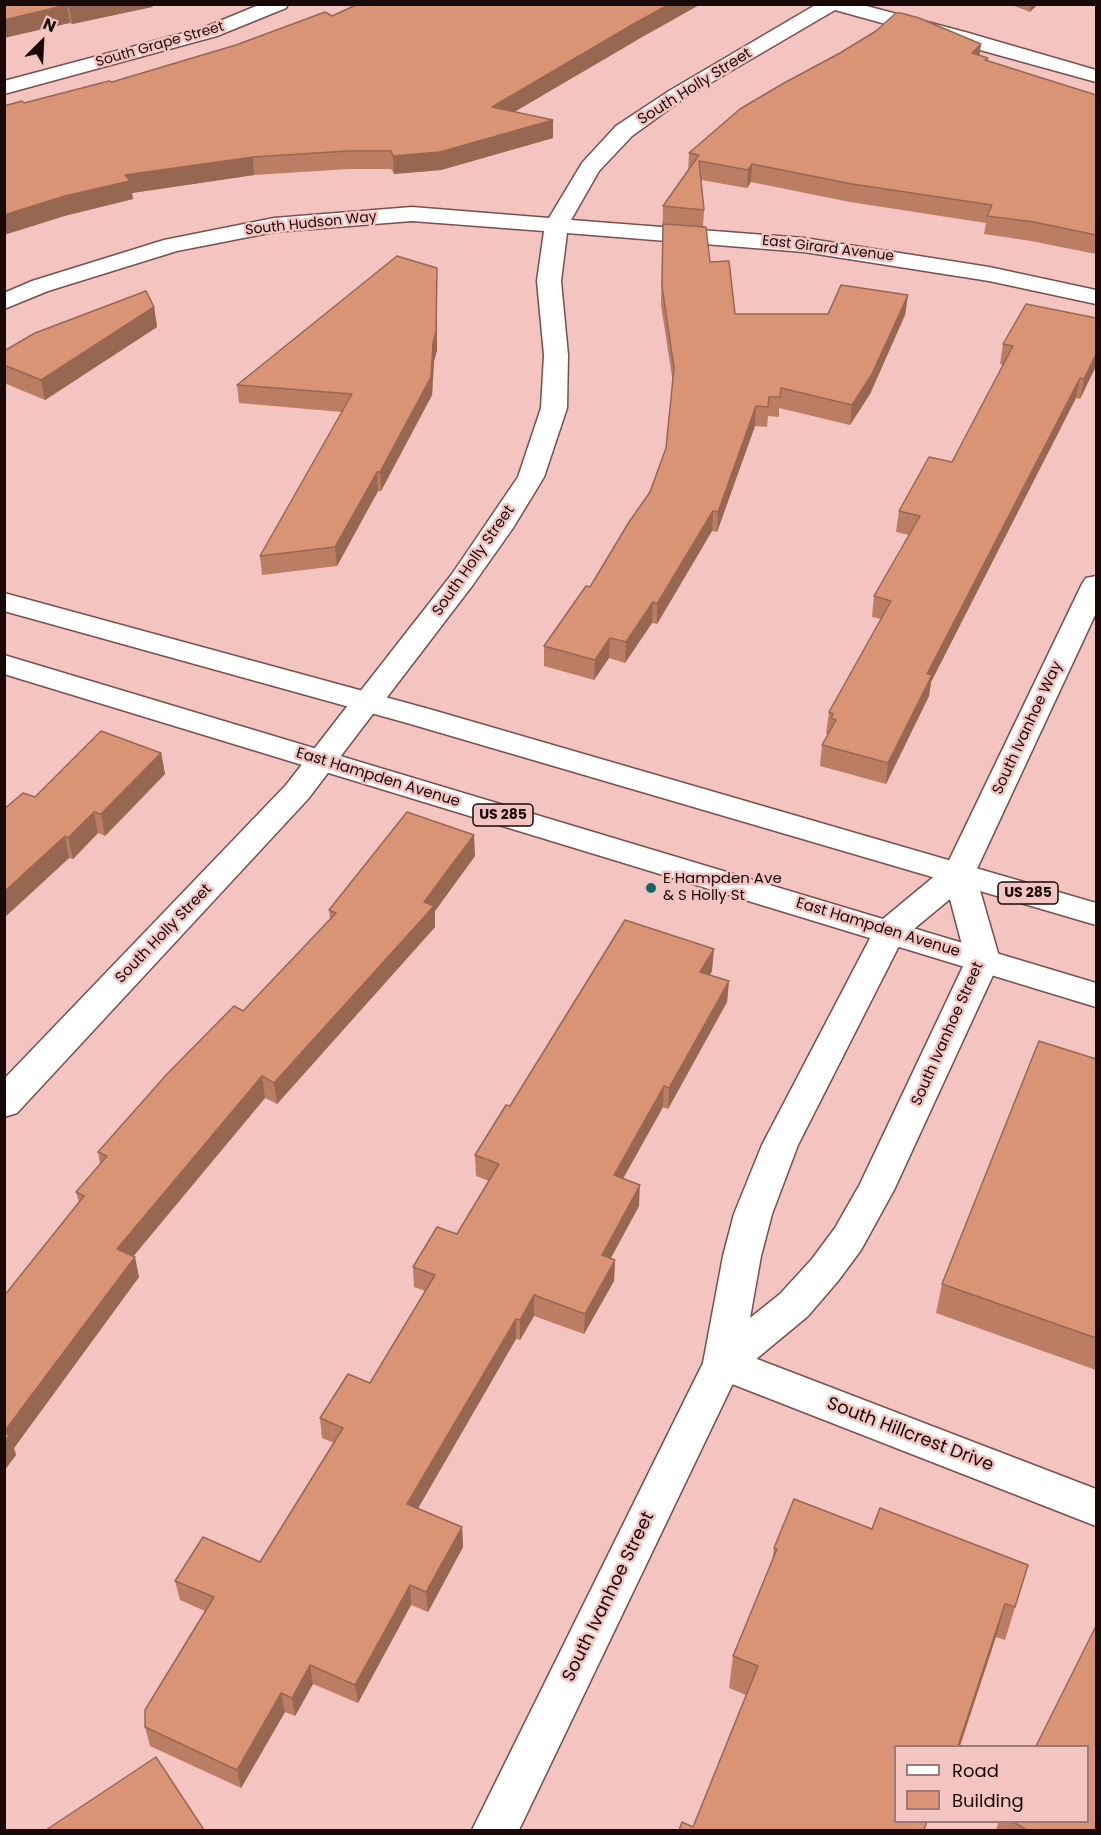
<!DOCTYPE html>
<html>
<head>
<meta charset="utf-8">
<style>
	body { margin:0 }
	#map { position:relative; width:1101px; height:1835px; overflow:hidden; background:#f3c4c0; font-family:Poppins,sans-serif }
	canvas { display:block }
	.frame { position:absolute; inset:0; border:6px solid #190a09; pointer-events:none }
	.legend { position:absolute; left:894px; top:1745px; width:195px; height:78px; box-sizing:border-box; background:#f3c4c0; border:2px solid #9c7a77; margin:0; padding:8px 10px; list-style:none; font-size:18px; color:#190a09 }
	.legend li { display:flex; align-items:center; gap:12px; height:30px }
	.legend b { width:30px; border:2px solid #9c7a77 }
	.north { position:absolute; left:12px; top:12px; width:60px; height:60px; -webkit-text-stroke:4px #f3c4c0; paint-order:stroke; rotate:24deg; font-size:16px; font-weight:700; line-height:24px; text-align:center; color:#190a09 }
	.north::after { content:''; display:block; margin:auto; width:21px; height:27px; background:#190a09; clip-path:polygon(50% 0,100% 100%,50% 72%,0 100%) }
</style>
</head>
<body>
<div id="map">
<canvas width="1101" height="1835"></canvas>
<div class="frame"></div>
<ul class="legend">
<li><b style="height:8px;background:#fff"></b>Road</li>
<li><b style="height:16px;background:#d99375"></b>Building</li>
</ul>
<div class="north">N</div>
</div>
<script>
const context = document.querySelector('canvas').getContext('2d');
context.lineJoin = 'round';
function shape(rows) {
  const path = new Path2D();
  for (const r of rows) {
    path.moveTo(r[0], r[1]);
    for (let i = 2; i < r.length; i += 2) path.lineTo(r[i], r[i + 1]);
  }
  return path;
}
function strokePath(path, color, width, dash) {
  context.strokeStyle = color;
  context.lineWidth = width;
  context.lineCap = dash ? 'butt' : 'round';
  context.setLineDash(dash || []);
  context.stroke(path);
}
function paint(path, color) {
  context.fillStyle = color;
  context.fill(path, 'evenodd');
}
function write(font, color, halo, rows, align = 'center') {
  context.font = font + ' Poppins,sans-serif';
  context.lineWidth = 5;
  context.setLineDash([]);
  context.textBaseline = 'middle';
  context.strokeStyle = halo;
  context.fillStyle = color;
  for (const [text, x, y, turn = 0] of rows) {
    context.save();
    context.translate(x, y);
    context.rotate((+turn || 0) * Math.PI / 180);
    context.textAlign = isNaN(turn) ? turn : align;
    if (halo) context.strokeText(text, 0, 0);
    context.fillText(text, 0, 0);
    context.restore();
  }
}
const minor = shape([
	[261,4,288,4,286,8,217,36,4,94,4,81,203,28,261,4],
	[817,4,859,4,965,32,1096,70,1096,82,835,10,683,99,632,136,599,171,571,220,804,238,989,267,1096,290,1096,304,989,281,804,252,567,233,561,281,568,355,567,408,544,477,513,528,472,586,378,709,367,712,356,709,352,702,452,574,518,477,541,408,544,355,537,281,544,231,412,221,274,232,177,251,48,291,4,309,4,293,32,281,164,240,274,218,412,207,549,218,582,163,616,126,669,91,817,4],
	[1096,576,1096,613,975,873,970,881,959,884,948,881,943,873,1082,584,1086,578,1096,576],
	[723,1346,1096,1489,1096,1526,709,1375,703,1363,709,1351,723,1346]
]);
const tertiary = shape([
	[367,692,378,695,382,702,308,799,17,1113,4,1117,4,1079,286,785,356,695,367,692],
	[959,862,970,865,975,873,1000,960,894,1190,861,1250,838,1281,808,1316,737,1375,519,1830,472,1830,703,1363,723,1256,734,1214,762,1145,878,923,948,865,959,862],
	[950,899,966,960,860,1184,835,1228,812,1259,780,1294,750,1318,761,1256,772,1214,798,1145,903,938,950,899]
]);
const trunk = shape([
	[4,593,429,709,1096,903,1096,925,407,723,4,611,4,593],
	[4,655,1096,983,1096,1007,4,674,4,655]
]);
strokePath(minor, '#78504d', 3);
strokePath(tertiary, '#78504d', 3);
strokePath(trunk, '#78504d', 3);
paint(minor, '#fff');
paint(tertiary, '#fff');
paint(trunk, '#fff');
paint(shape([
	[4,4,152,7,72,24,70,23],
	[1009,4,1038,4,1030,12],
	[332,16,637,40,514,112,553,120,553,138,441,170,394,174,391,169,349,169,254,175,132,193,133,199,68,215,24,103,112,82],
	[980,55,988,58,988,61,1096,95,1096,254,1031,241,984,234,986,223,850,202,751,182,747,188,701,180,704,210,703,227,710,262,735,314,828,314,908,295,905,315,870,394,850,425,779,408,779,417,768,416,767,427,755,426,717,532,712,531,657,624,652,623,625,663,609,658,594,680,544,666,544,646,590,587,650,492,666,448,673,383,661,305,663,206,688,171,689,153],
	[437,268,437,350,434,361,432,395,381,491,378,491,337,566,262,575,260,556,342,412,239,403,237,385],
	[154,307,157,327,45,400,4,383,4,351],
	[1096,318,1096,366,1080,399,1076,398,931,682,929,696,886,784,820,766,822,745,828,734,826,734,829,712,881,619,872,617,874,596,909,535,896,532,899,511,952,462,1003,365,1000,364,1003,344],
	[161,753,165,774,105,836,98,833,73,859,69,858,4,918,4,809,35,797],
	[475,856,435,911,435,927,277,1104,265,1098,133,1256,139,1277,14,1448,16,1455,4,1471,4,1296,79,1202,76,1192,100,1164,98,1152,243,1011,330,919,329,910],
	[712,971,710,975,729,981,727,1002,668,1109,663,1107,623,1179,639,1206,611,1258,615,1260,614,1281,584,1334,534,1316,520,1340,516,1339,418,1508,462,1527,463,1547,428,1612,411,1605,358,1703,313,1684,295,1716,285,1712,241,1788,150,1746,145,1727,205,1611,180,1600,175,1581,260,1562,334,1443,322,1438,320,1418,370,1383,425,1291,414,1287,413,1267,457,1234,489,1181,476,1176,475,1155,510,1106],
	[1096,1059,1096,1370,936,1313,942,1284],
	[774,1548,1018,1598,1005,1640,996,1637,693,1827,746,1695,729,1688,733,1656,772,1562],
	[999,1821,1088,1821,1096,1830,996,1830]
]), '#bb7e65');
paint(shape([
	[80,4,156,4,152,7,72,24,69,7],
	[670,4,701,4,637,40,492,125,492,107,637,22],
	[1031,4,1038,4,1030,12],
	[67,5,70,23,4,38,4,20],
	[981,44,979,61,972,53],
	[553,120,553,138,441,170,394,174,393,156],
	[253,157,254,175,132,193,133,199,68,215,4,235,4,215,125,175],
	[752,164,751,182,747,188,748,170],
	[437,268,437,350,434,361,432,395,381,491,380,472,433,343],
	[908,295,905,315,870,394,850,425,852,405],
	[154,307,157,327,45,400,41,380],
	[1096,354,1096,366,1080,399,1084,379],
	[1080,378,1076,398,931,682,929,696,886,784,888,763,927,674],
	[756,406,755,426,717,532,718,512],
	[377,472,378,491,337,566,335,547],
	[713,511,712,531,657,624,657,604],
	[653,602,652,623,625,663,626,642],
	[610,638,609,658,594,680,595,660],
	[161,753,165,774,105,836,101,814],
	[94,812,98,833,73,859,68,838],
	[474,835,475,856,435,911,435,927,277,1104,274,1083,424,902],
	[65,836,69,858,4,918,4,892],
	[714,949,712,971,698,993,700,972],
	[729,981,727,1002,668,1109,669,1088],
	[262,1076,265,1098,122,1270,117,1249],
	[664,1086,663,1107,613,1196,614,1175],
	[640,1185,639,1206,601,1276,602,1255],
	[135,1257,139,1277,14,1448,16,1455,4,1471,4,1432],
	[615,1260,614,1281,584,1334,585,1314],
	[534,1295,534,1316,520,1340,520,1320],
	[516,1319,516,1339,409,1524,407,1504],
	[462,1527,463,1547,428,1612,426,1592],
	[410,1585,411,1605,358,1703,355,1685],
	[1005,1604,996,1637,960,1746,958,1746],
	[310,1665,313,1684,295,1716,292,1698],
	[281,1693,285,1712,241,1788,237,1770]
]), '#986752');
const building = shape([
	[4,4,80,4,69,7,67,5,4,20,4,4],
	[358,4,670,4,637,22,492,107,553,120,440,152,393,156,391,151,348,151,253,157,125,175,130,181,65,196,4,215,4,106,22,101,24,103,109,81,112,82,236,45,325,12,332,16,358,4],
	[896,13,901,13,919,18,981,44,972,53,988,58,985,60,1096,95,1096,235,1034,222,987,216,992,205,852,184,752,164,748,170,699,161,704,210,663,206,699,155,689,153,740,109,784,83,840,53,876,31,896,13],
	[663,224,706,227,710,262,729,261,735,314,828,314,841,285,908,295,872,374,852,405,781,388,780,397,769,397,768,407,756,406,718,512,713,511,657,604,653,602,626,642,610,638,595,660,544,646,586,586,590,587,629,522,650,492,666,448,674,368,662,286,663,224],
	[397,256,437,268,436,332,433,343,431,377,380,472,377,472,335,547,260,556,352,394,237,385,397,256],
	[146,291,154,307,41,380,4,365,4,351,35,333,146,291],
	[1026,304,1096,318,1096,354,1084,379,1080,378,927,674,932,675,888,763,822,745,836,720,831,718,833,714,829,712,891,601,874,596,920,516,899,511,929,457,952,462,1013,346,1003,344,1026,304],
	[101,731,161,753,101,814,94,812,68,838,65,836,4,892,4,809,23,793,35,797,101,731],
	[407,812,474,835,424,902,434,906,274,1083,262,1076,117,1249,135,1257,4,1432,4,1296,84,1196,76,1192,107,1156,98,1152,167,1074,234,1006,243,1011,336,913,329,910,407,812],
	[625,920,714,949,700,972,729,981,669,1088,664,1086,614,1175,640,1185,602,1255,615,1260,585,1314,534,1295,520,1320,516,1319,407,1504,462,1527,426,1592,410,1585,355,1685,310,1665,292,1698,281,1693,237,1770,145,1727,145,1710,214,1597,175,1581,203,1537,260,1562,343,1428,320,1418,348,1374,370,1383,435,1275,413,1267,437,1227,457,1234,499,1164,475,1155,506,1105,510,1106,625,920],
	[1039,1041,1096,1059,1096,1338,942,1284,1039,1041],
	[4,1433,10,1435,4,1442,4,1433],
	[794,1499,872,1529,880,1508,1028,1565,1015,1607,1005,1604,958,1746,896,1746,896,1821,927,1821,924,1830,679,1830,682,1822,693,1827,758,1666,733,1656,777,1549,774,1548,794,1499],
	[1096,1626,1096,1830,1027,1830,1011,1821,1088,1821,1088,1746,1036,1746,1096,1626],
	[156,1757,204,1830,46,1830,156,1757]
]);
paint(building, '#d99375');
strokePath(building, '#986752', 1.5);
for (const [x, y, r, color] of [
	[651,888,6,"#14636a"]
]) {
  const dot = new Path2D();
  dot.arc(x, y, r, 0, 2 * Math.PI);
  context.fillStyle = color;
  context.fill(dot);
  strokePath(dot, '#f3c4c0', 2);
}
write('14px', '#190a09', '#f3c4c0', [
	["South Grape Street",160,45,-16],
	["South Hudson Way",311,224,-6],
	["East Girard Avenue",828,249,7]
]);
for (const [x, y, w] of [
	[503,815,60],
	[1028,893,60]
]) {
  const box = new Path2D();
  box.roundRect(x - w / 2, y - 11, w, 22, 4.5);
  context.fillStyle = '#f3c4c0';
  context.fill(box);
  strokePath(box, '#190a09', 1.5);
}
write('bold 14px', '#190a09', null, [
	["US 285",503,815],
	["US 285",1028,893]
]);
write('15px', '#190a09', '#f3c4c0', [
	["South Holly Street",695,87,-32],
	["South Holly Street",474,561,-55],
	["South Ivanhoe Way",1028,728,-65],
	["East Hampden Avenue",378,778,17],
	["East Hampden Avenue",878,928,17],
	["South Holly Street",164,934,-46],
	["South Ivanhoe Street",948,1034,-66]
]);
write('15px', '#190a09', '#f3c4c0', [
	["E Hampden Ave",663,879],
	["& S Holly St",663,896]
], 'left');
write('18px', '#190a09', '#f3c4c0', [
	["South Hillcrest Drive",910,1435,21],
	["South Ivanhoe Street",609,1597,-64]
]);
</script>
</body>
</html>
